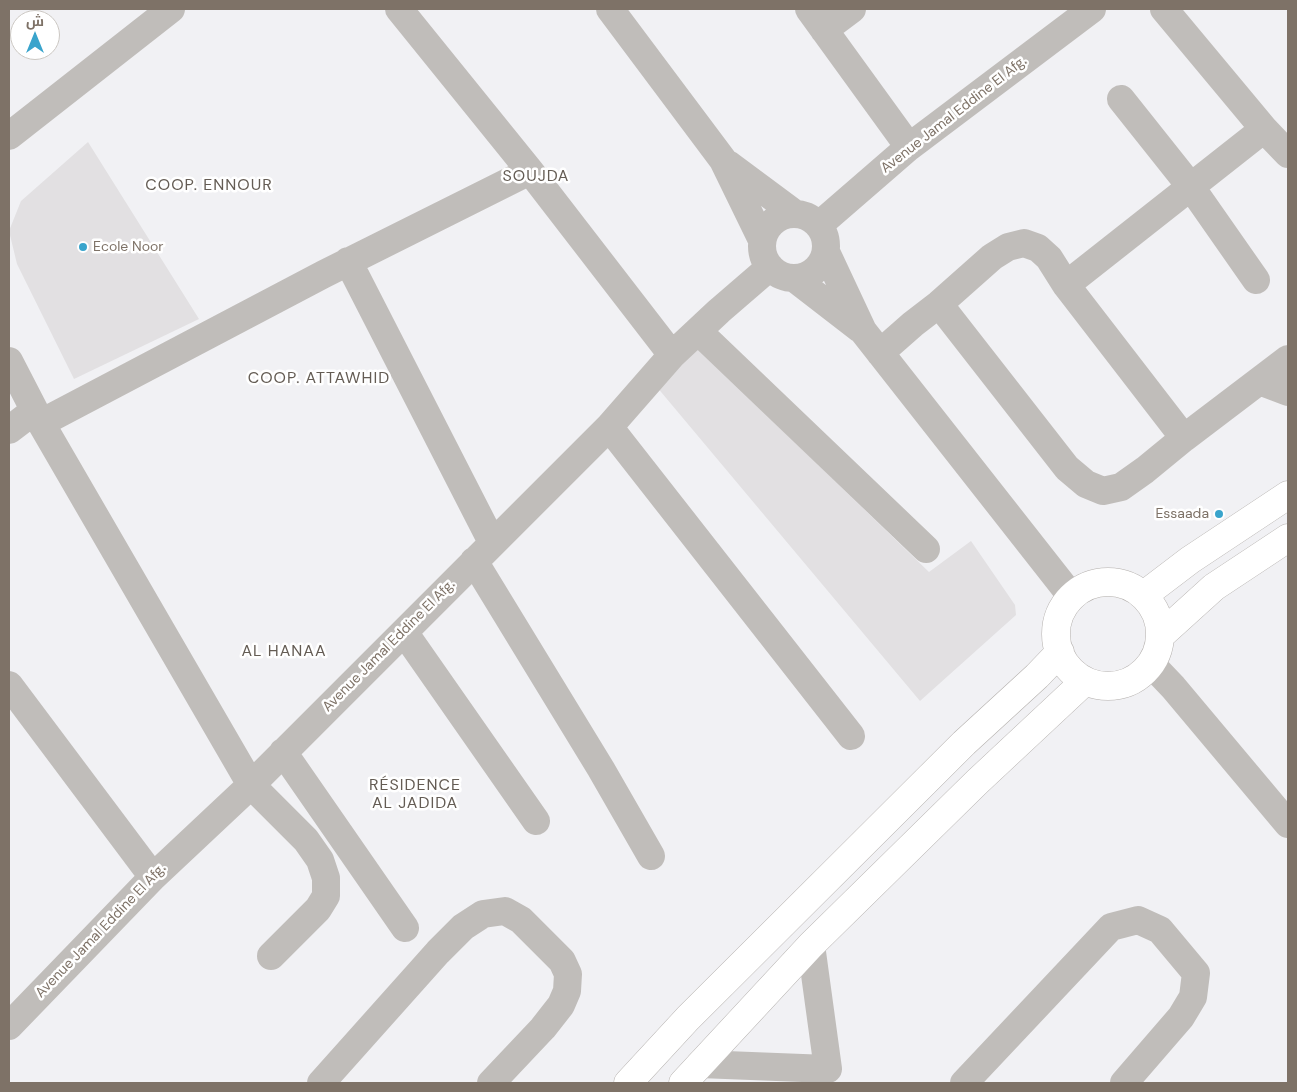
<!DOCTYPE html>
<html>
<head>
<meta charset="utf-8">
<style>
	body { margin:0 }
	#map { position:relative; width:1297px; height:1092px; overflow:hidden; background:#f1f1f4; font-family:"DM Sans",Cairo,sans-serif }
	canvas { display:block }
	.frame { position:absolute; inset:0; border:10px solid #7e7267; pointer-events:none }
	.north { position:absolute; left:10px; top:10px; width:50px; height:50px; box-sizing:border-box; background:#fff; border:1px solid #cbc7c2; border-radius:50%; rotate:0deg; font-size:14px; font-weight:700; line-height:20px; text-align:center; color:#7e7267 }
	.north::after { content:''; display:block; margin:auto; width:18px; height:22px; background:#39a4cc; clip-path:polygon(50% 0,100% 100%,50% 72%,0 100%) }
</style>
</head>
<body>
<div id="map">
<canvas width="1297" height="1092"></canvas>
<div class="frame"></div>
<div class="north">ش</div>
</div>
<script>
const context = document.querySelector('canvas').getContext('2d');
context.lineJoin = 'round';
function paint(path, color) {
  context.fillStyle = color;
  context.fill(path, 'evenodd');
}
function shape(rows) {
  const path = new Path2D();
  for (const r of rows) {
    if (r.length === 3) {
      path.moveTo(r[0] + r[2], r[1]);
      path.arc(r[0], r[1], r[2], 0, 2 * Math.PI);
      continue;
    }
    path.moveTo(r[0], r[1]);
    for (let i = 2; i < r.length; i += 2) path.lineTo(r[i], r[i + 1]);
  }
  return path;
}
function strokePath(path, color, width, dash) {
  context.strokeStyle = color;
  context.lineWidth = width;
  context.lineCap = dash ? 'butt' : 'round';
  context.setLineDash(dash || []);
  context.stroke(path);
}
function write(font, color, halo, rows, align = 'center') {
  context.font = font + ' "DM Sans",sans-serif';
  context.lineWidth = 5;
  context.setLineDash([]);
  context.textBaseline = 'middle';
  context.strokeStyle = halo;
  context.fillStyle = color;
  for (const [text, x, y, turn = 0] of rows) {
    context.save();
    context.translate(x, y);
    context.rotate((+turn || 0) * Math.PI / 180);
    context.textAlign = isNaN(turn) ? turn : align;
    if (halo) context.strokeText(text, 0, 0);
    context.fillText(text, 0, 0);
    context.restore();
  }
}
paint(shape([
	[88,142,199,319,74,379,17,264,9,231,21,201],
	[689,340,929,572,971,541,1015,605,1016,615,920,701,651,380]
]), '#e2e0e2');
const major = shape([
	[1108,634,52],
	[1144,595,1190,560,1288,495],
	[1161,635,1214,587,1288,538],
	[628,1083,688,1018,964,743,1037,676,1060,652],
	[683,1083,811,945,977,782,1084,682]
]);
strokePath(major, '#b3afac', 29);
strokePath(shape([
	[399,9,530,171,672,355],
	[610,9,723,160,762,240],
	[809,9,909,147],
	[1164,9,1264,129,1288,154],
	[824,30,852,9],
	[1121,99,1191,187,1256,280],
	[9,136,171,9],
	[728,164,794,213],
	[794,246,32],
	[819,225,909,147,1092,9],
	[826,252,863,331,1072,597],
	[348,261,492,542],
	[794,278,860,329],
	[1066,285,1264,129],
	[939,304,1067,468,1086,484,1103,491,1121,487,1145,470,1184,438],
	[698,331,926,549],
	[880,353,913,324,939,304,992,257,1008,247,1024,243,1038,248,1049,258,1066,285,1184,438,1288,359],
	[9,361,41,423,251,785,306,840,320,860,326,878,326,896,318,909,271,956],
	[1259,381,1288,392],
	[41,423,324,274,530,171],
	[609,427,851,736],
	[9,430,34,411],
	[474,561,601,769,651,856],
	[404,632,536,821],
	[1152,665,1173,687,1288,824],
	[9,685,153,877],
	[283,752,405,928],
	[9,1026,153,877,251,785,609,427,672,355,719,311,770,267],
	[700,1064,828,1069,811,945],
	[321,1083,438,952,463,927,483,914,505,911,521,920,562,961,568,974,567,991,561,1005,543,1028,491,1083],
	[964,1083,1111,927,1138,920,1160,930,1196,973,1193,997,1181,1017,1124,1083]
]), '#c0bdba', 28);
strokePath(major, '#fff', 28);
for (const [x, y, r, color] of [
	[83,247,5,"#39a4cc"],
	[1219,514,5,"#39a4cc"]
]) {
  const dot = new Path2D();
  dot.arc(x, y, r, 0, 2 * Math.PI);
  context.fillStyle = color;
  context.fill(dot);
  strokePath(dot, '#fff', 2);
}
write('14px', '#7e7267', '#fff', [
	["Avenue Jamal Eddine El Afg.",954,115,-38],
	["Avenue Jamal Eddine El Afg.",389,646,-45],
	["Avenue Jamal Eddine El Afg.",101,931,-46]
]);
write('14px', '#7e7267', '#fff', [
	["Ecole Noor",93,247],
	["Essaada",1209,514,"right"]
], 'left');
context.letterSpacing = '1px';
write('16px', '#645c54', '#fff', [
	["SOUJDA",536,177],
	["COOP. ENNOUR",209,186],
	["COOP. ATTAWHID",319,379],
	["AL HANAA",284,652],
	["RÉSIDENCE",415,786],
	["AL JADIDA",415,804]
]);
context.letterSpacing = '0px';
</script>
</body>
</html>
